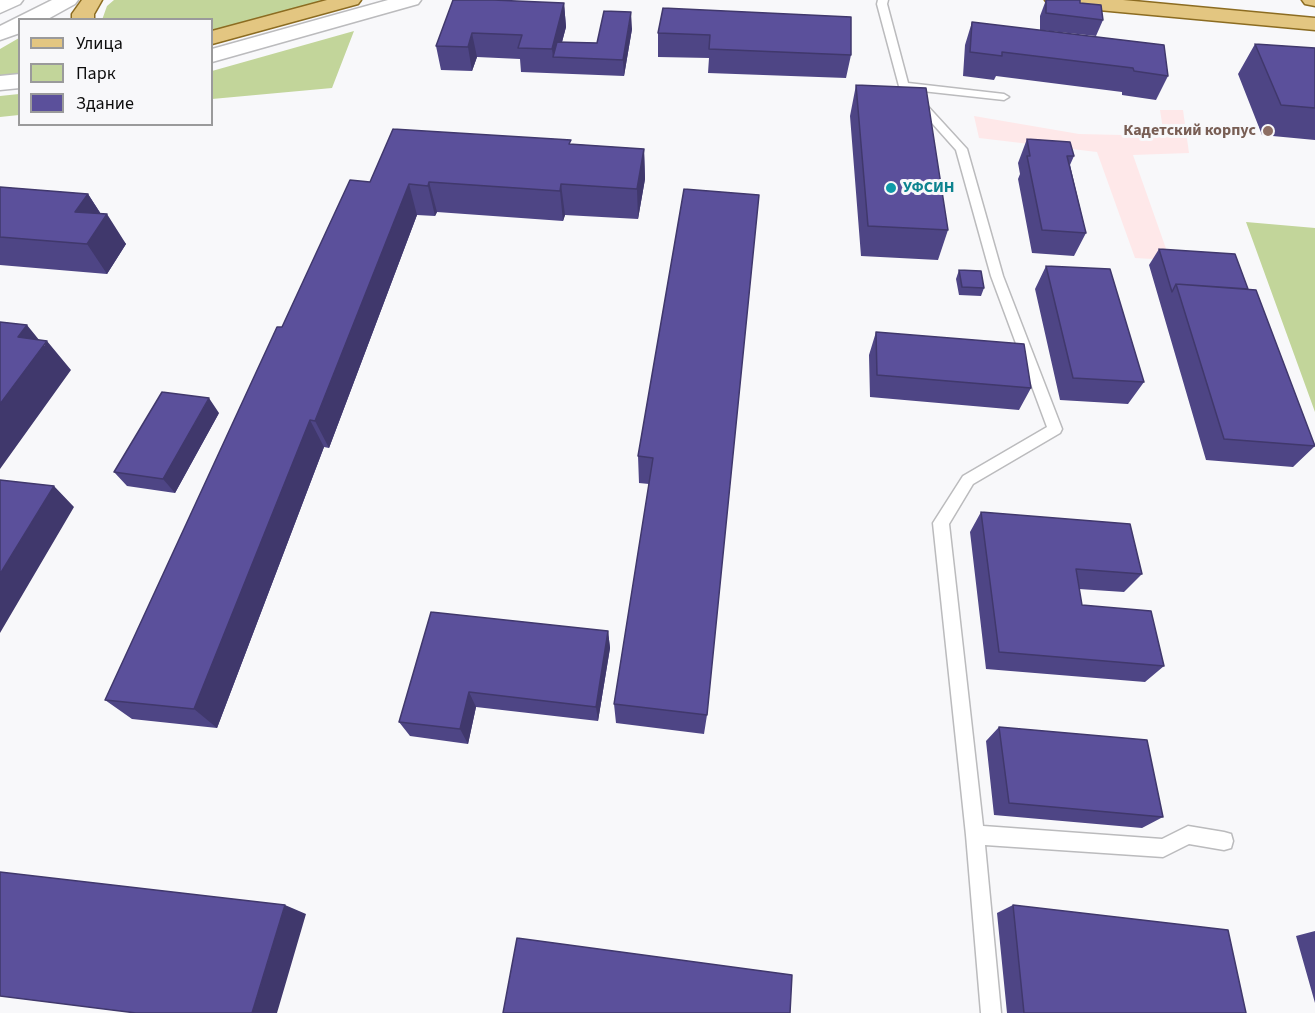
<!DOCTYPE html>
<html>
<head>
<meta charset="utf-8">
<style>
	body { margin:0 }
	#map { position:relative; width:1315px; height:1013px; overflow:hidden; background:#f8f8fa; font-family:"Source Sans 3",sans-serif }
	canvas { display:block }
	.legend { position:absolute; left:18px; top:18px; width:195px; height:108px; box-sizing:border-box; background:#f8f8fa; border:2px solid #9a9a9b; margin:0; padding:8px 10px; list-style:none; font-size:18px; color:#0c0c0c }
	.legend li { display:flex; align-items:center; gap:12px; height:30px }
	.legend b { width:30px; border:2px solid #9a9a9b }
</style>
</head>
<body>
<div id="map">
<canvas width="1315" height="1013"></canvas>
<ul class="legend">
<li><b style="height:8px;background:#e3c681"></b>Улица</li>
<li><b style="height:16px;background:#c2d59a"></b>Парк</li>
<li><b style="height:16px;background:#5b509b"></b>Здание</li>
</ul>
</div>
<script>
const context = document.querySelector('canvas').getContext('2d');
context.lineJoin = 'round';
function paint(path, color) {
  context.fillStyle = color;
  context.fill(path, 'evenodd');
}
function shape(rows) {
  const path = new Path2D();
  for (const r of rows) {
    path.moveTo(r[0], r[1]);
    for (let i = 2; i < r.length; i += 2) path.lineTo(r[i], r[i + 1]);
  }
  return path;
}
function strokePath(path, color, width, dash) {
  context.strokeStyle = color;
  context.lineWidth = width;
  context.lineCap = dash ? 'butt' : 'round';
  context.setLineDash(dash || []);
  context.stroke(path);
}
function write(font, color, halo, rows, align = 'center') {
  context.font = font + ' "Source Sans 3",sans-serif';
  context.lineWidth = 6;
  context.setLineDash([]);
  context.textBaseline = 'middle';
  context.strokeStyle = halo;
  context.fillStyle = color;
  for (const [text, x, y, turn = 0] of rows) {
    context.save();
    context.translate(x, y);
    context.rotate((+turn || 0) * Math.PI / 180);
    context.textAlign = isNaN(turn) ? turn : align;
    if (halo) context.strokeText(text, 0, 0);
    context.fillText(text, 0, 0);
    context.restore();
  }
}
paint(shape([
	[1160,110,1183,110,1189,153,1133,155,1170,260,1135,258,1097,152,979,138,974,116,1079,134,1164,136]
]), '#fee8e9');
paint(shape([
	[114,0,327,0,212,30,212,20,102,20,107,6],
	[354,31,332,88,212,99,212,71],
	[19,38,19,75,0,76,0,49],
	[19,94,19,115,0,117,0,96],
	[1246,222,1315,228,1315,412]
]), '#c2d59a');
const service = shape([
	[878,0,888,0,887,4,908,83,1004,94,1009,97,1004,100,913,90,967,149,1003,276,1062,429,1060,433,973,484,949,524,983,826,1162,839,1188,826,1224,832,1231,834,1233,841,1231,848,1224,850,1189,844,1163,857,985,845,1001,1013,981,1013,966,835,933,523,963,476,1047,427,991,276,956,150,899,86,877,4,878,0]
]);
const secondary = shape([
	[0,0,23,0,20,4,0,13,0,0],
	[52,0,78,0,75,4,46,20,20,20,20,33,0,40,0,26,52,0],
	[388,0,421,0,418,4,212,62,212,49,388,0],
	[20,74,20,88,0,90,0,76,20,74]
]);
const primary = shape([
	[82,0,102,0,94,14,94,20,72,20,72,14,82,0],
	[327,0,361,0,358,4,212,44,212,31,327,0],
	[1045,0,1123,0,1315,18,1315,30,1055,6,1048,4,1045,0],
	[1302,0,1315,0,1315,6,1305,4,1302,0]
]);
strokePath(service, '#bbbbbd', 3);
strokePath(secondary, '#bbbbbd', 3);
strokePath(primary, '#8c6c21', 3);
paint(service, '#fff');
paint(secondary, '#fff');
paint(primary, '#e3c681');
paint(shape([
	[1046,0,1080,3,1103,20,1096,36,1040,30,1040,16],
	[564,3,566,27,562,42,597,43,632,29,624,76,521,72,520,59,477,57,472,71,441,70,436,46],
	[663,8,851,55,846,78,708,73,709,58,658,57,658,33],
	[972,22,1168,76,1156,100,1122,95,1122,92,996,76,994,80,963,76,965,45],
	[1255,44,1315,48,1315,140,1262,135,1238,74],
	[856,85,948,230,938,260,861,256,850,116],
	[1027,139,1074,156,1070,165,1086,233,1074,256,1032,253,1018,179,1020,174,1018,163],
	[571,144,644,149,645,179,638,219,565,215,563,221,437,212,435,216,417,215,329,448,324,447,217,728,132,719,105,700,282,327,370,182],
	[0,187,88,194,101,214,126,244,107,274,0,265],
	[684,189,707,715,704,734,616,723,614,704,649,484,639,483,638,456],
	[1159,249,1248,289,1315,446,1293,467,1206,460,1149,265],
	[1046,266,1144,382,1128,404,1060,400,1035,289],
	[959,270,984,288,981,296,959,295,956,279],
	[876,332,1031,388,1019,410,870,397,869,355],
	[219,413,175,493,127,486,114,472],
	[981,512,1142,574,1124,592,1079,589,1082,605,1164,666,1145,682,986,669,970,532],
	[608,631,610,648,598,721,476,707,468,744,410,736,399,722],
	[999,727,1163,817,1142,828,994,815,986,741],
	[1013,905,1246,1013,1007,1013,997,913],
	[1315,931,1315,1003,1296,936]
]), '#4e4585');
paint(shape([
	[564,3,566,27,558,57,553,57,552,49],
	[631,12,632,29,624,76,623,60],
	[472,33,477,57,472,71,468,47],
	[644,149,645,179,638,219,637,189],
	[429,182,437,212,435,216,428,186],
	[409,184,417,215,329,448,315,421],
	[561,184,565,215,563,221,560,191],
	[88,194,104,219,107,214,126,244,107,274,87,244,75,212],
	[27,325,44,346,47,341,71,370,0,469,0,404,18,337],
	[209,398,219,413,175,493,163,479],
	[310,420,324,447,217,728,194,709],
	[54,486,74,507,0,633,0,574],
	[608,631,610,648,598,721,596,707],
	[469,692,476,707,468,744,460,729],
	[285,905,306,914,277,1013,252,1013]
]), '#40386c');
const building = shape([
	[453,0,493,0,564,3,552,49,518,48,522,35,472,33,468,47,436,46,453,0],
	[1046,0,1080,0,1080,3,1101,5,1103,20,1046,13,1046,0],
	[663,8,851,17,851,55,709,49,710,35,658,33,663,8],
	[604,11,631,12,623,60,553,57,557,42,597,43,604,11],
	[972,22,1164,45,1168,76,1134,71,1133,68,1002,52,1002,56,970,52,972,22],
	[1255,44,1315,48,1315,108,1281,105,1255,44],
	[856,85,926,88,948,230,868,226,856,85],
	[393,129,571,140,569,144,644,149,637,189,561,184,560,191,429,182,428,186,409,184,315,421,310,420,194,709,105,700,277,327,282,327,350,180,370,182,393,129],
	[1027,139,1070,142,1074,156,1067,156,1086,233,1042,230,1027,156,1030,156,1027,139],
	[0,187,88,194,75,212,107,214,87,244,0,237,0,187],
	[684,189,759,195,707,715,614,704,653,458,638,456,684,189],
	[1159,249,1235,254,1248,289,1176,284,1172,292,1159,249],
	[1046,266,1110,269,1144,382,1073,378,1046,266],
	[959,270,981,271,984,288,962,287,959,270],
	[1176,284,1256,290,1315,446,1224,439,1176,284],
	[0,322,27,325,18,337,47,341,0,404,0,322],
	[876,332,1024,344,1031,388,877,375,876,332],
	[162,392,209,398,163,479,114,472,162,392],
	[0,480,54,486,0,574,0,480],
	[981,512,1130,524,1142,574,1076,569,1082,605,1151,611,1164,666,999,652,981,512],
	[431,612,608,631,596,707,469,692,460,729,399,722,431,612],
	[999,727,1147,740,1163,817,1009,803,999,727],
	[0,872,285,905,252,1013,136,1013,0,996,0,872],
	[1013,905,1228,930,1246,1013,1024,1013,1013,905],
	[517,938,792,975,790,1013,503,1013,517,938]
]);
paint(building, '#5b509b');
strokePath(building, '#40386c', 1.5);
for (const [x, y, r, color] of [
	[1268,131,6,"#8d6e63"],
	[891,188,6,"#0f9aa8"]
]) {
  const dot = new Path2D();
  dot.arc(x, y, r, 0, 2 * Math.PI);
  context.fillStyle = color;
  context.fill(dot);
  strokePath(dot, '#f8f8fa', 2);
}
write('bold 16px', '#785e54', '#f8f8fa', [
	["Кадетский корпус",1256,131]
], 'right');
write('bold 16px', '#0d838f', '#f8f8fa', [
	["УФСИН",903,188]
], 'left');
</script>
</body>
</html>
